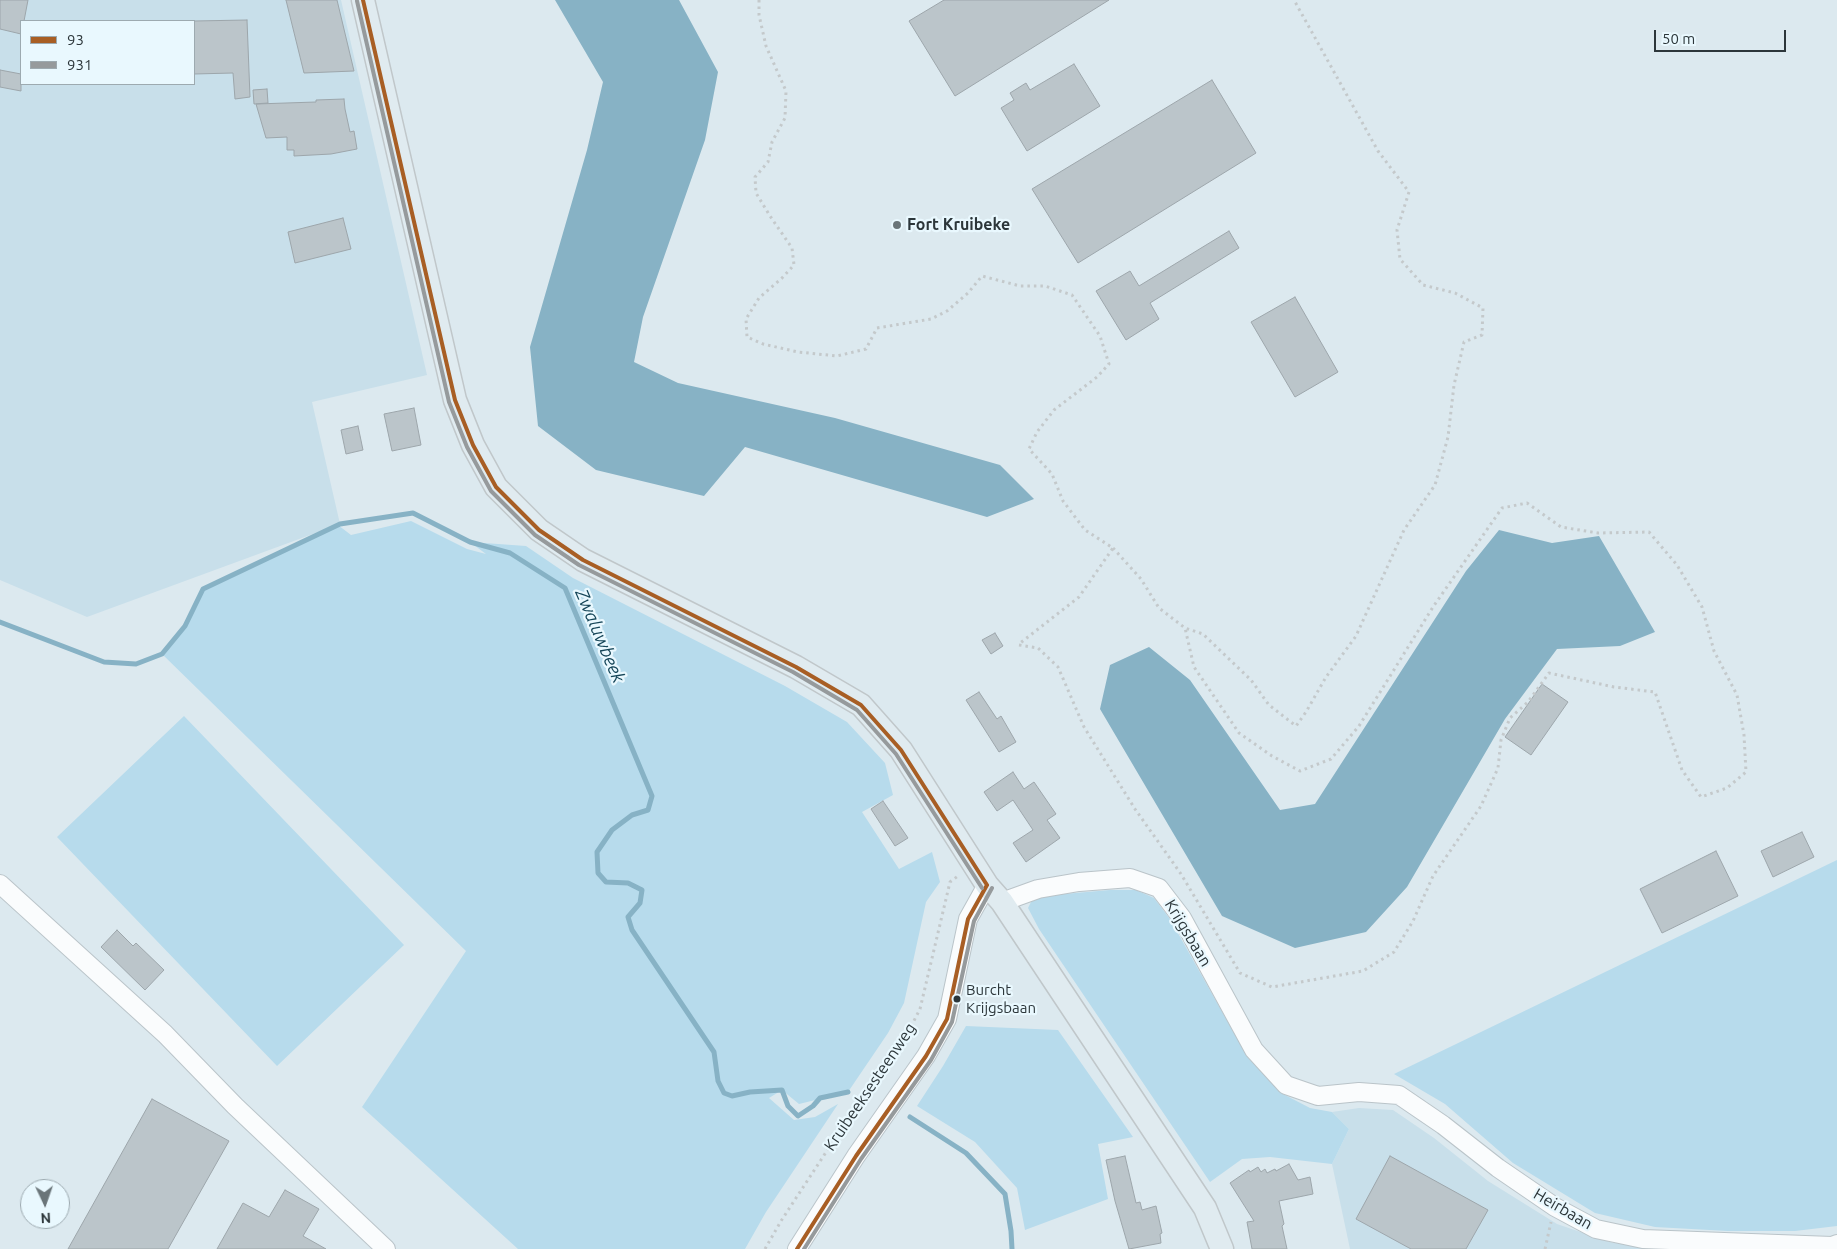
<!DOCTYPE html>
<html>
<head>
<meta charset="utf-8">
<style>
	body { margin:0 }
	#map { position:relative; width:1837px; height:1249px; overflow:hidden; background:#dce9ef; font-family:Ubuntu,sans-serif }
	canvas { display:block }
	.legend { position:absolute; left:20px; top:20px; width:175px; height:65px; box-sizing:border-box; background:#e9f8fe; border:1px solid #9daab0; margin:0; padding:6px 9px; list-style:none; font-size:15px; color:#2c363a }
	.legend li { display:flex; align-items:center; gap:10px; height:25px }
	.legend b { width:25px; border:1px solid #9daab0 }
	.north { position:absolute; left:20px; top:1179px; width:50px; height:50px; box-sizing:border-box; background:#e9f8fe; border:1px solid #9daab0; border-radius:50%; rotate:177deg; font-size:14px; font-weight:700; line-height:20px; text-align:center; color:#2c363a }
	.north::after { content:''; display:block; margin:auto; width:18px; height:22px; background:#6a7579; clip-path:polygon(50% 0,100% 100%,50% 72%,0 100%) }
	.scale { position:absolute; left:1654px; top:30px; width:132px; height:22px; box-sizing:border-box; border:2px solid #2c363a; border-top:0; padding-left:6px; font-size:15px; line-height:18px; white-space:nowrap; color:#2c363a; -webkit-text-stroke:4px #e9f8fe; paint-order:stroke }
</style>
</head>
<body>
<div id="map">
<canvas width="1837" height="1249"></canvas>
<ul class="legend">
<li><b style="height:6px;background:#a85e24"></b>93</li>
<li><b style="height:6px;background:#969a9c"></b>931</li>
</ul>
<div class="north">N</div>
<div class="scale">50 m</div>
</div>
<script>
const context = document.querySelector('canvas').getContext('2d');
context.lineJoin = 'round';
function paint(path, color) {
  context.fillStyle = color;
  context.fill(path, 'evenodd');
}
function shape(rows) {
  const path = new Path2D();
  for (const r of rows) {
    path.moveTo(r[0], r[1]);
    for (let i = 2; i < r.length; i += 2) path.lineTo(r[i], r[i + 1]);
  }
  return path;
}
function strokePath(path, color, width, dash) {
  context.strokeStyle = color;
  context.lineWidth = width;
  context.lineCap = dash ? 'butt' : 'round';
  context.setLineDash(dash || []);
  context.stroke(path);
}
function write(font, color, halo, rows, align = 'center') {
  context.font = font + ' Ubuntu,sans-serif';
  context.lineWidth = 4.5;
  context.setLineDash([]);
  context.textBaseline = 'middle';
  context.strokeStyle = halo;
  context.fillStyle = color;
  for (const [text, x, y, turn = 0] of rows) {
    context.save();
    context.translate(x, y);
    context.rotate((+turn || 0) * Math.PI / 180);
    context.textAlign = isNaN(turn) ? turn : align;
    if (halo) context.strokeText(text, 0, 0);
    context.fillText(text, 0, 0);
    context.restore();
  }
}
paint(shape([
	[0,0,341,0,427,375,312,402,340,524,87,617,0,580],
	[21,21,194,21,194,84,21,84],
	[1359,1108,1393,1110,1434,1138,1488,1181,1557,1224,1613,1243,1728,1249,1350,1249,1332,1164,1349,1129,1332,1112]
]), '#c8dfea');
paint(shape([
	[411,521,467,549,486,554,470,542,526,546,573,578,785,686,847,722,885,763,893,795,862,812,899,869,932,852,940,882,926,902,904,1003,888,1033,848,1092,799,1104,782,1090,769,1098,794,1120,815,1117,838,1104,766,1212,745,1249,518,1249,362,1107,466,951,162,654,185,626,203,589,338,525,351,535],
	[184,716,404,945,277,1066,57,837],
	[1837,860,1837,1226,1795,1231,1728,1231,1655,1227,1595,1213,1513,1163,1445,1104,1394,1074],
	[1110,890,1136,890,1154,898,1170,919,1248,1058,1283,1094,1310,1108,1332,1112,1349,1129,1332,1164,1270,1157,1242,1159,1210,1182,1039,929,1028,908,1032,900,1041,896],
	[966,1026,1058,1030,1133,1137,1098,1144,1108,1199,1025,1230,1017,1188,975,1142,917,1106,943,1066]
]), '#b7dbec');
paint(shape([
	[555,0,679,0,718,72,705,140,643,317,634,362,678,383,835,418,1000,465,1034,499,987,517,745,447,704,496,596,470,538,426,530,347,587,150,603,82],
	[1499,530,1552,543,1599,536,1655,632,1620,646,1557,649,1505,719,1407,887,1366,932,1295,948,1222,916,1100,709,1110,665,1149,647,1190,680,1280,810,1315,804,1466,571]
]), '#87b2c5');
strokePath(shape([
	[0,622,104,662,136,664,162,654,185,626,203,589,340,524,413,513,470,542,510,553,565,588,652,796,648,810,632,815,612,830,597,852,598,873,606,882,628,883,642,890,640,903,628,917,632,930,714,1052,718,1081,724,1093,732,1096,750,1092,782,1090,788,1106,798,1116,813,1106,820,1098,848,1092],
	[910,1117,966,1153,1005,1194,1011,1231,1012,1249]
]), '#87b2c5', 5);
const building = shape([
	[0,0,28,0,24,21,21,21,21,34,0,29,0,0],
	[286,0,337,0,354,71,304,73,286,0],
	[944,0,1109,0,955,96,909,21,944,0],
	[247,20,250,97,235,99,233,73,194,74,194,21,247,20],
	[1074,64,1100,106,1027,151,1001,108,1014,100,1010,93,1026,83,1030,90,1074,64],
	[0,70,21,74,21,91,0,87,0,70],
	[1212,80,1256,153,1078,263,1032,189,1212,80],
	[267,89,268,103,254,104,253,90,267,89],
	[344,99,345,109,350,132,354,131,357,149,331,154,294,156,294,150,287,150,287,137,266,138,256,104,316,102,316,100,344,99],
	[343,218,351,249,295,263,288,232,343,218],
	[1229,231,1239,248,1150,303,1159,319,1126,340,1096,291,1130,271,1139,286,1229,231],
	[1295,297,1338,372,1295,397,1251,322,1295,297],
	[414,408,421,445,392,451,384,414,414,408],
	[358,426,363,450,346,454,341,430,358,426],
	[995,633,1003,646,991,654,982,640,995,633],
	[1542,684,1568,702,1531,755,1505,737,1542,684],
	[979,692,997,719,1001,716,1016,742,999,752,966,700,979,692],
	[1013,772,1024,789,1034,782,1056,814,1047,820,1060,838,1026,862,1013,843,1033,830,1013,800,997,811,984,792,1013,772],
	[883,801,908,838,895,846,871,809,883,801],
	[1802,832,1814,857,1773,877,1761,851,1802,832],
	[1716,851,1738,896,1662,933,1640,889,1716,851],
	[117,930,133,946,136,943,164,970,145,990,101,947,117,930],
	[152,1099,229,1141,168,1249,68,1249,152,1099],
	[1125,1156,1136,1203,1140,1202,1142,1210,1156,1206,1162,1233,1160,1234,1161,1243,1129,1249,1115,1201,1106,1160,1125,1156],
	[1390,1156,1488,1210,1466,1249,1411,1249,1356,1219,1390,1156],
	[1289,1164,1298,1180,1310,1177,1313,1194,1279,1201,1284,1224,1282,1226,1287,1249,1252,1249,1247,1222,1254,1221,1230,1183,1249,1170,1250,1172,1258,1167,1261,1172,1265,1169,1267,1173,1275,1169,1276,1171,1289,1164],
	[285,1190,319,1209,303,1236,326,1249,217,1249,243,1203,269,1217,285,1190]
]);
paint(building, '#bbc5ca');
strokePath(building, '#9da6ab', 1);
const minor = shape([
	[0,884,165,1034,235,1106,386,1249],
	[1002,902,1038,889,1079,882,1130,878,1159,888,1182,918,1254,1050,1286,1085,1318,1096,1359,1092,1399,1095,1443,1125,1498,1168,1555,1207,1596,1229,1643,1239,1832,1246,1837,1244],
	[797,1249,856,1156,926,1056,947,1019,968,919,987,885]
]);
const major = shape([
	[363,0,455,400,473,445,496,487,539,530,583,560,796,667,861,705,901,750,987,885,1002,902,1205,1208,1222,1249]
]);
strokePath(minor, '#bac4c9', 20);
strokePath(major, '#c0c7ca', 25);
strokePath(shape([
	[759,0,759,15,766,46,786,91,785,118,772,142,768,162,755,177,756,193,770,216,792,248,794,265,782,278,759,298,746,319,747,337,763,344,798,352,837,356,866,349,877,328,931,319,947,311,968,293,982,276,1020,286,1045,286,1072,295,1100,336,1109,364,1097,377,1054,410,1037,432,1029,449,1052,474,1063,501,1085,530,1113,548,1079,597,1019,644],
	[1113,548,1141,579,1159,608,1185,628,1203,634,1251,680,1269,705,1296,726,1306,712,1326,677,1356,636,1404,530,1435,485,1448,437,1454,385,1464,342,1482,335,1483,308,1455,293,1423,285,1400,259,1397,230,1409,192,1378,151,1294,0],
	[1019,645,1038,648,1058,667,1084,727,1135,809,1181,874,1240,973,1272,987,1363,971,1394,952,1413,921,1433,876,1481,806,1498,768,1501,740,1510,718,1528,702,1549,673,1614,687,1655,692,1682,770,1701,797,1727,788,1746,772,1744,735,1737,695,1714,651,1702,607,1677,565,1649,532,1598,533,1561,527,1527,503,1502,508,1433,607,1359,726,1331,759,1300,771,1272,756,1239,733,1194,667,1185,628],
	[765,1249,781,1221,834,1140,903,1042,920,1009,950,882,958,876],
	[1545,1249,1551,1222]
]), '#c4c9cb', 3, [2.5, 4]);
strokePath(minor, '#fafcfd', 18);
strokePath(major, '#e0ebf0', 22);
strokePath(shape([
	[363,0,455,400,473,445,496,487,539,530,583,560,796,667,861,705,901,750,987,885],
	[797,1249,856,1156,926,1056,947,1019,968,919,987,885]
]), '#a85e24', 4);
strokePath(shape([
	[357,1,449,402,467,447,491,491,535,535,579,565,793,672,857,710,896,754,982,888],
	[804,1249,861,1159,931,1060,952,1022,974,921,992,888]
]), '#969a9c', 4);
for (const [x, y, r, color] of [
	[897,225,5,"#6a7579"],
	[957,999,4.5,"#2c363a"]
]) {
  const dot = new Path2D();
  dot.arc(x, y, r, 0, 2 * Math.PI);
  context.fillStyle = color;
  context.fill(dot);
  strokePath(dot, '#e9f8fe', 2);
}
write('15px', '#2c363a', '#e9f8fe', [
	["Burcht",966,990],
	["Krijgsbaan",966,1008]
], 'left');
write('bold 16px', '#2c363a', '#e9f8fe', [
	["Fort Kruibeke",907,225]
], 'left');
write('16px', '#2c363a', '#e9f8fe', [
	["Krijgsbaan",1188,933,59],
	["Kruibeeksesteenweg",870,1087,-56],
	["Heirbaan",1563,1209,30]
]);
write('italic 18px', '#154558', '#e9f8fe', [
	["Zwaluwbeek",600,636,67]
]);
</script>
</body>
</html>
